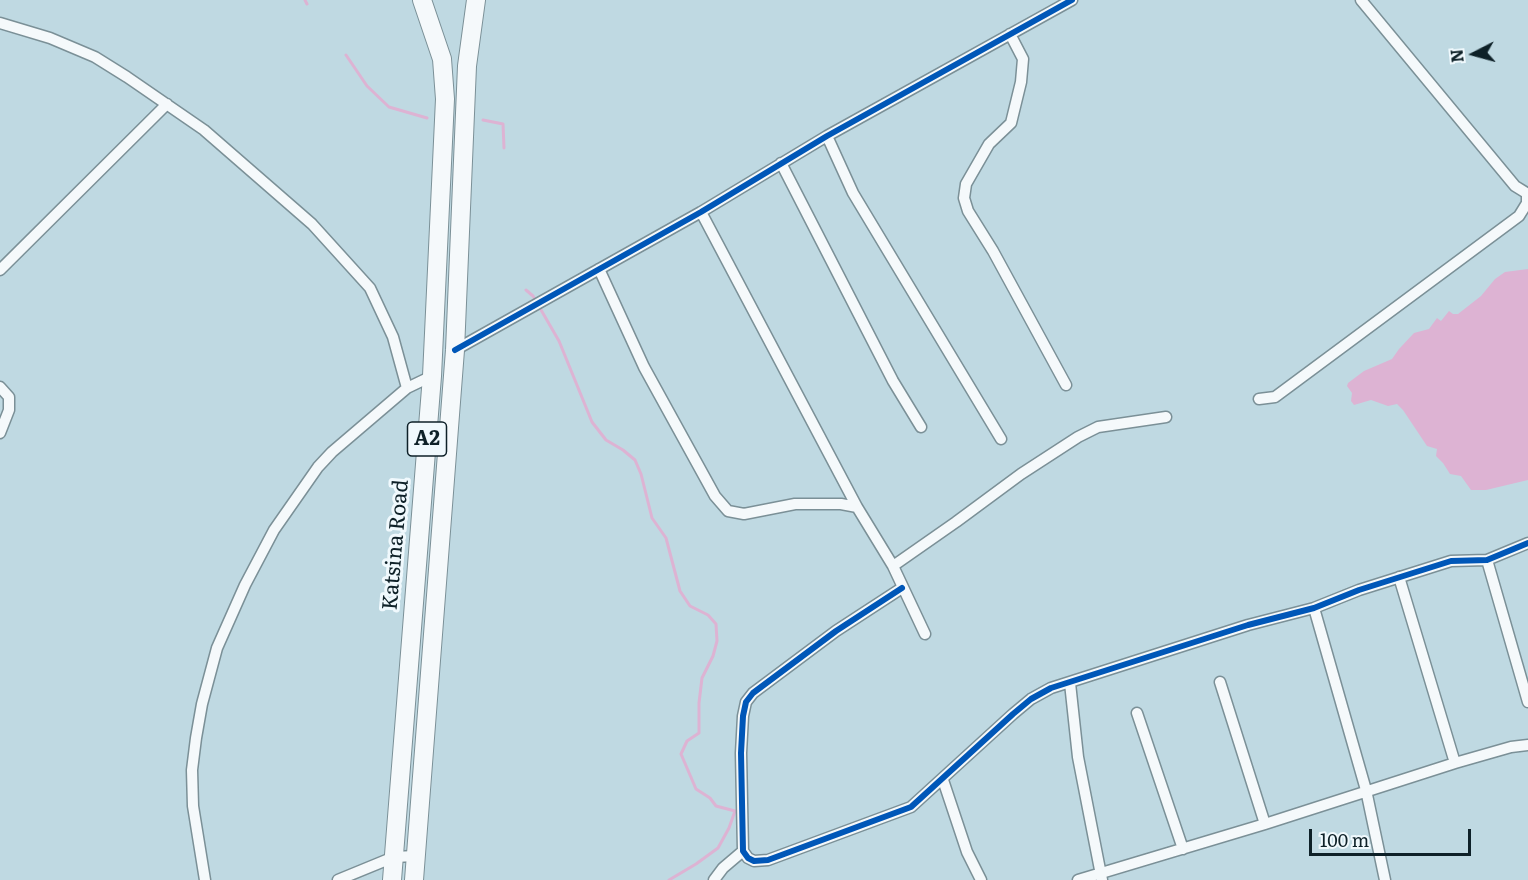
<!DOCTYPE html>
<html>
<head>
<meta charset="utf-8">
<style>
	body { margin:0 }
	#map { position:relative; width:1528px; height:880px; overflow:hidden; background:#bfd9e2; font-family:Literata,serif }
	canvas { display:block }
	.north { position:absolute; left:1444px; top:24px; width:60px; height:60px; -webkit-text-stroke:4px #f0f9fd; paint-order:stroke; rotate:264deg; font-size:16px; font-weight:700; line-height:24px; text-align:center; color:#0e2128 }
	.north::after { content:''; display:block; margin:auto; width:21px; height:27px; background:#0e2128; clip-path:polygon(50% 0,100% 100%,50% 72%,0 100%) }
	.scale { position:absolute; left:1309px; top:829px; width:162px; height:27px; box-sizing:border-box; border:3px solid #0e2128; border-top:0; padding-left:8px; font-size:18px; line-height:21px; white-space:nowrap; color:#0e2128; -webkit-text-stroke:4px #f0f9fd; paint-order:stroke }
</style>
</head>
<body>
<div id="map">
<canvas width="1528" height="880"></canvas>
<div class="north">N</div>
<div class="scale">100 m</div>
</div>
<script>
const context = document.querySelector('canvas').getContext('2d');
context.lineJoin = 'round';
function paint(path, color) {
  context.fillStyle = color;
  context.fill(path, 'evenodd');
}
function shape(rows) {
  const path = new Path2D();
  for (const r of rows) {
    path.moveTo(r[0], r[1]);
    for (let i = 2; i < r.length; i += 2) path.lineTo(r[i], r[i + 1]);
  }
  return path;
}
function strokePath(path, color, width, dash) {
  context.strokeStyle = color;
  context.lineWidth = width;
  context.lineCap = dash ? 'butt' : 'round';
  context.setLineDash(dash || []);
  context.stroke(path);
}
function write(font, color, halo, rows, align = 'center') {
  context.font = font + ' Literata,serif';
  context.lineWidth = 6;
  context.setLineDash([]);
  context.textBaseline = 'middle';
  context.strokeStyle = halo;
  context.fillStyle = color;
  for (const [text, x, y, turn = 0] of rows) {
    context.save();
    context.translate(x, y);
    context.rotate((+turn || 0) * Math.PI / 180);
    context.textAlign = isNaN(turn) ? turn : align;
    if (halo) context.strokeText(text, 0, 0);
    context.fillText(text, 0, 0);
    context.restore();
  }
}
paint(shape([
	[1528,269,1528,480,1486,490,1471,490,1461,476,1450,474,1443,463,1436,456,1437,449,1427,446,1403,410,1397,404,1388,406,1371,400,1354,405,1351,401,1352,393,1347,386,1348,383,1364,371,1392,359,1399,349,1414,333,1429,329,1437,318,1441,321,1449,311,1453,314,1458,314,1481,296,1495,279,1505,272]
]), '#ddb3d3');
strokePath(shape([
	[305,0,307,4],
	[346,55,367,86,389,107,427,118],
	[483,120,503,124,504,148],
	[526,290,533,296,559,341,592,422,606,440,623,450,635,460,641,474,652,518,666,538,680,591,690,606,708,615,716,624,717,641,713,656,702,678,699,703,699,733,687,741,681,754,696,789,710,798,716,806,735,811,729,828,718,848,696,864,669,880]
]), '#ddb3d3', 3);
const street = shape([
	[1361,0,1515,186,1528,194],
	[0,23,50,38,95,57,127,77,204,130,312,224,370,288,393,337,407,388],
	[1010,34,1023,59,1021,82,1011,123,989,144,966,184,964,198,968,211,993,251,1066,385],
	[827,136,853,193,1001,439],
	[781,163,893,381,921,427],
	[701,212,857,507,893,566,925,634],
	[599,269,644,367,715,496,728,511,744,514,795,504,841,504,857,507],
	[0,270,167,104],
	[455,350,701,212,827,136,1072,0],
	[0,387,9,397,9,410,0,433],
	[1259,399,1275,397,1519,216,1527,203,1527,194],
	[1487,560,1528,702],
	[893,566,956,522,1021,474,1078,437,1098,427,1166,417],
	[1399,577,1455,763],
	[902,588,836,631,753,693,746,702,743,716,741,753,743,851,748,858,754,861,768,860,911,807,1013,714,1031,699,1051,688,1248,625,1314,608,1359,590,1451,561,1487,560,1528,543],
	[1314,608,1366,790,1385,880],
	[1220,682,1265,824],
	[1070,683,1078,757,1102,880],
	[1137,713,1183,849],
	[943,780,967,852,981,880],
	[205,880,193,806,192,770,196,738,202,704,217,648,245,585,274,530,318,467,332,452,407,388,432,376],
	[338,880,394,857,415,856],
	[714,880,723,868,743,851],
	[1078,880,1265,824,1455,763,1511,747,1528,745]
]);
const highway = shape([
	[392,880,432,376,445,99,442,59,422,0],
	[414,880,455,350,467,66,476,0]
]);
strokePath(street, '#7b9097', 13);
strokePath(highway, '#7b9097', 20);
strokePath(street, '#f5f9fb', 10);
strokePath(highway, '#f5f9fb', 18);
strokePath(shape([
	[455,350,701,212,827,136,1072,0],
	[902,588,836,631,753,693,746,702,743,716,741,753,743,851,748,858,754,861,768,860,911,807,1013,714,1031,699,1051,688,1248,625,1314,608,1359,590,1451,561,1487,560,1528,543]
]), '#0057b8', 6);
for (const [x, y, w] of [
	[427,439,39]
]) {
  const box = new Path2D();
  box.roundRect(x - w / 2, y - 17, w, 34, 4.5);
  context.fillStyle = '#f0f9fd';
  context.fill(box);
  strokePath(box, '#0e2128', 1.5);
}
write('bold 20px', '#0e2128', null, [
	["A2",427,439]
]);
write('21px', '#0e2128', '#f0f9fd', [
	["Katsina Road",396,545,-85]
]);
</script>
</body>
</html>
